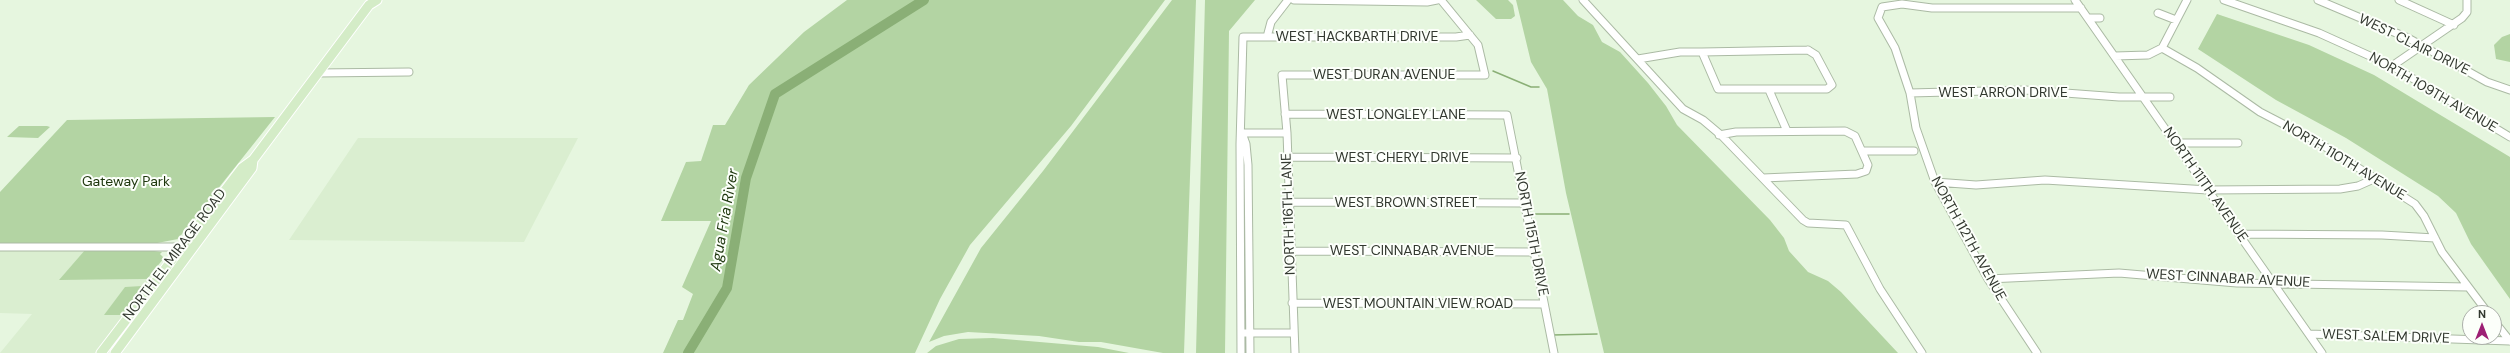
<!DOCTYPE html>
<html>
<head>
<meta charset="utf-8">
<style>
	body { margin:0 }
	#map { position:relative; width:2510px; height:353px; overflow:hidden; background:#e6f6df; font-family:"DM Sans",sans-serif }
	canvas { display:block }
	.north { position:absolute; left:2462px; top:305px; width:40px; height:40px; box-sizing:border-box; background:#fcfffa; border:1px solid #abafa9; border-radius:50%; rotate:0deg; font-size:11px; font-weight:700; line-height:16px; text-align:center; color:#32382f }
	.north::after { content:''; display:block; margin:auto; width:14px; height:18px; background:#9d1f74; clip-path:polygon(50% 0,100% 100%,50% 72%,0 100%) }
</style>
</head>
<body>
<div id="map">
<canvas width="2510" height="353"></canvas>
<div class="north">N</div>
</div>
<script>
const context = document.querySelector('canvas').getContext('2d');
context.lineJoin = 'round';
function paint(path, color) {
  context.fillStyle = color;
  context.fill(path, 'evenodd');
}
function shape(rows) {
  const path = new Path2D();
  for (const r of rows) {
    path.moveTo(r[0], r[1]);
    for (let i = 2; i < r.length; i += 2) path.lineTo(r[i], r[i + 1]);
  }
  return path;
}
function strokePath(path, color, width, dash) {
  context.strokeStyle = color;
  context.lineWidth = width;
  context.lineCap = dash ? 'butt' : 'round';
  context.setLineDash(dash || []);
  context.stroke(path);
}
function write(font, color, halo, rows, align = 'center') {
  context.font = font + ' "DM Sans",sans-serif';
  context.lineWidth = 4;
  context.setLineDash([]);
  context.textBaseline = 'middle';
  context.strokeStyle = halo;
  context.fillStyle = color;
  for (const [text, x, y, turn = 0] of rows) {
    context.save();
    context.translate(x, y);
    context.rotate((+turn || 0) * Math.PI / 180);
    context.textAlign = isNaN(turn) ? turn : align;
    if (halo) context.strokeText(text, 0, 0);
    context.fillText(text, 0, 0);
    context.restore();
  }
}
paint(shape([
	[358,138,578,138,524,242,289,240],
	[0,250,85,250,60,280,151,279,95,353,0,353,32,314,0,313]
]), '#daeed0');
paint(shape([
	[847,0,1165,0,1071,126,970,245,940,299,915,353,663,353,678,320,683,320,693,294,682,287,711,221,661,221,686,162,701,161,713,125,725,125,749,85,804,32],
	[1172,0,1196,0,1184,353,1163,353,1101,342,1079,342,1039,336,968,332,944,336,929,342,981,248,1043,171],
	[1205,0,1255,0,1229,31,1225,353,1196,353],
	[1476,0,1508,0,1513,5,1515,16,1511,19,1496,19],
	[1516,0,1563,0,1578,16,1593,25,1602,42,1620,52,1648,83,1666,106,1677,125,1770,220,1784,238,1789,251,1808,272,1828,281,1841,292,1898,353,1604,353,1566,193,1547,89,1531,62],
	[2217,14,2309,45,2374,75,2510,157,2510,299,2471,244,2456,213,2438,196,2346,138,2276,100,2198,49],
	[2510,34,2510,62,2496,59,2494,45,2502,37],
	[275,117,178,239,152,244,0,245,0,192,67,120],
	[19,126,47,126,50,127,38,138,7,137],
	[85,250,147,250,162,252,160,254,164,258,147,279,59,280],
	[142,286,122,315,104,315,125,287],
	[993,338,1098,347,1129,353,927,353,936,346,959,339]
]), '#b3d4a3');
strokePath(shape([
	[1493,71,1531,87,1539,87],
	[1529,214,1569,214],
	[1552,335,1597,334]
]), '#8aaf76', 1.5);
strokePath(shape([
	[688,353,727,288,746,178,775,94,924,0]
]), '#8aaf76', 10);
const minor = shape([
	[1294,0,1427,2,1437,0],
	[1583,0,1683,109,1703,120,1722,136,1803,220,1808,223,1846,225,1880,289,1922,353],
	[2075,0,2322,353],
	[2224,0,2319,33,2392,66,2510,137],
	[2318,0,2408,38,2487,82,2510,90],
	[2399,0,2454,25],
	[2158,13,2176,20],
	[2088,18,2100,18],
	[1267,37,1271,22,1288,0],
	[2162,48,2197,68,2260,112,2316,141,2415,204,2424,216,2442,252,2488,313],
	[1808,50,1816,55,1832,85,1827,89,1718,89,1702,52,1808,50],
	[2115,56,2148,55,2162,48,2187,0],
	[1638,59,1680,52,1702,52],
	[2392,66,2462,18,2467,12,2467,0],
	[318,73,409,72],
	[1769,90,1787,131],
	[1910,93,2025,90,2119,97,2170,97],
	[1285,114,1507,115,1554,353],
	[1242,133,1246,144,1248,165,1250,353],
	[1242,133,1287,133],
	[1719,135,1736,132,1845,131,1855,136,1868,165,1866,171,1857,174,1763,178],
	[2176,143,2238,143],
	[1862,151,1914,151],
	[1288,157,1517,158],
	[1935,182,1976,185,2045,180,2208,190,2340,189,2358,186,2376,178],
	[1289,202,1523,203],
	[2239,234,2382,235,2435,238],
	[0,247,186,247],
	[1291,251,1533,252],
	[1988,279,2119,273,2237,283,2468,287],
	[1292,303,1544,304],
	[2494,321,2510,341],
	[1244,333,1294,333],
	[2309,334,2510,341],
	[1241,353,1240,144,1243,37,1456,37,1470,35],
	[1295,353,1287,133,1282,75,1485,75,1478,45,1441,0],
	[2037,353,1988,279,1935,182,1916,128,1910,93,1895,48,1878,18,1882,7,1902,4,1932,8,2081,8]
]);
const major = shape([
	[101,353,242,168,253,160,369,5,377,0],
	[115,353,252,168,253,160]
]);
strokePath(minor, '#abbaa4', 9);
strokePath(major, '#fff', 11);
strokePath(minor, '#fff', 7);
strokePath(major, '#d4ecc7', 9);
write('14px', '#32382f', '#fcfffa', [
	["WEST HACKBARTH DRIVE",1357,37],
	["WEST CLAIR DRIVE",2414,45,26],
	["WEST DURAN AVENUE",1384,75],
	["WEST ARRON DRIVE",2003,93],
	["NORTH 109TH AVENUE",2433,93,30],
	["WEST LONGLEY LANE",1396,115],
	["WEST CHERYL DRIVE",1402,158],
	["NORTH 110TH AVENUE",2344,161,31],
	["NORTH 111TH AVENUE",2205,185,55],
	["WEST BROWN STREET",1406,203],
	["NORTH 116TH LANE",1289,214,-92],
	["NORTH 115TH DRIVE",1531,234,79],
	["NORTH 112TH AVENUE",1968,239,61],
	["WEST CINNABAR AVENUE",1412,251],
	["NORTH EL MIRAGE ROAD",175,255,-53],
	["WEST CINNABAR AVENUE",2228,279,3],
	["WEST MOUNTAIN VIEW ROAD",1418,304],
	["WEST SALEM DRIVE",2386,337,2]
]);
write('14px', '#1d360c', '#fcfffa', [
	["Gateway Park",126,182]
]);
write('italic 15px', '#1d360d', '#fcfffa', [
	["Agua Fria River",725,220,-80]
]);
</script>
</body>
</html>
